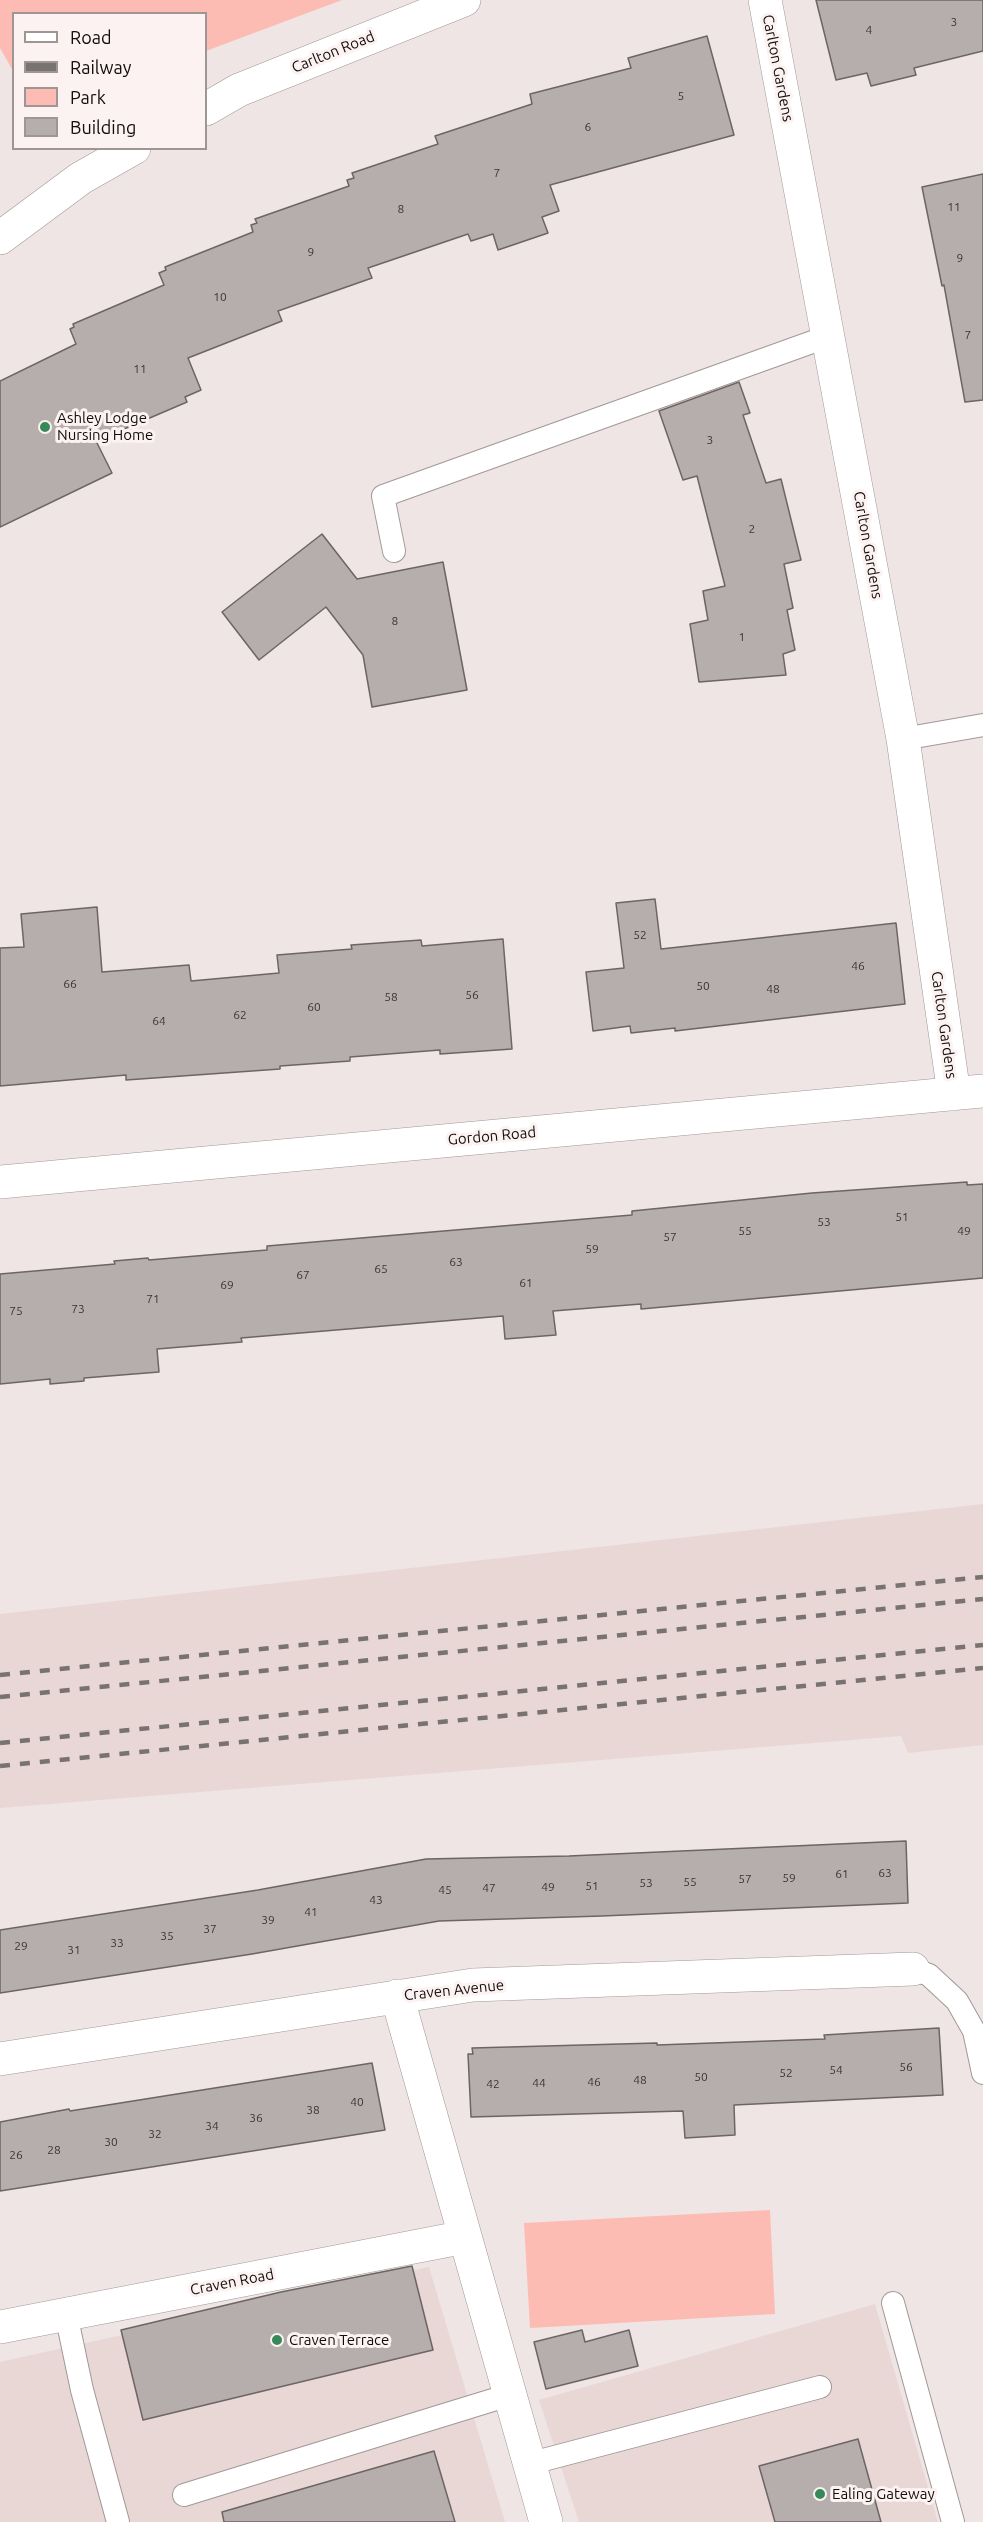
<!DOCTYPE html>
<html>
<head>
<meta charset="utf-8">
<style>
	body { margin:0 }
	#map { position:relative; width:983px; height:2522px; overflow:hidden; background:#eee5e4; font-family:Ubuntu,sans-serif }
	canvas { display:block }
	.legend { position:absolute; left:12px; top:12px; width:195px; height:138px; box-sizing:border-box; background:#fcf2f1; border:2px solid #9e9695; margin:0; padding:8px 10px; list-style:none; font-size:18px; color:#100d0c }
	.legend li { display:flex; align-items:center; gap:12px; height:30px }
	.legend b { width:30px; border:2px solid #9e9695 }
</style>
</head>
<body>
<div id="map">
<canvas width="983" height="2522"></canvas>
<ul class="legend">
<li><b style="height:8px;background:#fff"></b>Road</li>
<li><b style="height:8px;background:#787271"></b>Railway</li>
<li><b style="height:16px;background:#fdbcb3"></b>Park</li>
<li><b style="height:16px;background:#b6aead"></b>Building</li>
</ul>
</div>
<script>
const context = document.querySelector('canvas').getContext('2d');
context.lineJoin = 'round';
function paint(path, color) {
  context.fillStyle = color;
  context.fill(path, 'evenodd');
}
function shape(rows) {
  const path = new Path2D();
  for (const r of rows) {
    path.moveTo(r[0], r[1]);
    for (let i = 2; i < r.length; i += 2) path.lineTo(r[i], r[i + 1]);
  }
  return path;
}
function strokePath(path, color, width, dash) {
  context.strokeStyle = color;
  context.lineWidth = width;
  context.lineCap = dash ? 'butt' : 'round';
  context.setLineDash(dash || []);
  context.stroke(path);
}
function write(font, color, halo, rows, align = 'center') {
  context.font = font + ' Ubuntu,sans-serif';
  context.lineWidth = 6;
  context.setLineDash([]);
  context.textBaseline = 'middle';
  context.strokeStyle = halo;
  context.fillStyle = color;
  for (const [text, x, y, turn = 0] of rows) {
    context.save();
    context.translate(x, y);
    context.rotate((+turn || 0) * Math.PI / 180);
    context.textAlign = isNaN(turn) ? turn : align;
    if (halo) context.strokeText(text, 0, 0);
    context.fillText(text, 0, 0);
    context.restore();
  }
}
paint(shape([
	[983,1504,983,1745,908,1753,901,1736,0,1808,0,1614],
	[429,2267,505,2522,0,2522,0,2362],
	[875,2304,938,2522,579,2522,539,2400]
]), '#e9d7d5');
paint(shape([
	[0,0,342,0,206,51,206,14,14,14,13,71,0,48],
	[770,2210,775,2314,530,2328,524,2223]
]), '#fdbcb3');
const building = shape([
	[816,0,983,0,983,51,914,68,916,75,871,86,867,73,836,80,816,0],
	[707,36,734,135,550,185,559,211,542,217,548,233,498,250,493,234,471,241,468,234,368,268,372,278,278,311,282,321,188,358,201,390,185,397,187,402,96,441,112,473,0,527,0,381,76,344,70,329,74,327,73,324,164,285,159,273,166,270,165,267,253,232,251,225,257,223,255,219,349,186,347,180,354,178,352,173,438,144,435,136,532,104,530,94,631,68,628,58,707,36],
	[983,174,983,400,965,402,944,285,942,286,922,187,983,174],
	[739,382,750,413,743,415,766,483,781,479,801,560,784,564,793,608,787,610,795,650,783,654,786,675,699,682,690,624,708,620,703,591,725,586,697,476,683,480,659,411,739,382],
	[322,534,357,579,443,562,467,690,372,707,363,655,326,607,259,660,222,612,322,534],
	[655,899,661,949,896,923,905,1004,675,1031,675,1028,631,1033,630,1026,593,1031,586,972,624,968,616,903,655,899],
	[97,907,102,972,189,965,191,981,279,973,277,955,352,949,351,945,421,940,422,946,503,939,512,1049,440,1054,440,1050,350,1057,350,1061,280,1066,280,1069,126,1080,126,1075,0,1086,0,948,24,947,21,914,97,907],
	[967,1182,967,1185,983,1184,983,1278,641,1309,641,1304,553,1311,556,1335,505,1339,503,1316,241,1338,242,1342,157,1349,159,1372,84,1378,84,1381,50,1384,50,1379,0,1384,0,1274,115,1264,114,1261,148,1258,149,1260,267,1250,267,1246,632,1215,632,1211,812,1193,967,1182],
	[906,1841,908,1903,602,1916,439,1921,252,1954,0,1993,0,1930,258,1890,426,1859,569,1856,906,1841],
	[939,2028,943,2095,734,2105,735,2135,685,2138,683,2111,471,2117,468,2054,473,2054,472,2048,657,2043,657,2045,825,2039,824,2035,939,2028],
	[372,2063,385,2130,0,2191,0,2122,69,2109,70,2111,372,2063],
	[412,2266,433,2350,143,2420,121,2330,281,2292,412,2266],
	[582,2330,585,2342,629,2330,638,2366,546,2389,534,2342,582,2330],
	[858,2439,881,2522,775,2522,759,2466,858,2439],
	[434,2451,455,2522,224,2522,222,2512,434,2451]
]);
paint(building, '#b6aead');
strokePath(building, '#6d6564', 1.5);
const service = shape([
	[394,551,383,496,829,336],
	[903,739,983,725],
	[913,1969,929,1975,957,2001,974,2031,983,2073],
	[893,2303,953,2522],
	[66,2314,82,2390,118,2522],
	[528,2464,820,2387],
	[184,2495,509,2395]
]);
const minor = shape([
	[765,0,903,739,954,1094],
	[0,1182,983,1091],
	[397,1996,546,2522],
	[0,2059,473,1985,913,1969],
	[0,2327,465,2237]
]);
const tertiary = shape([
	[206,109,239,90,464,0],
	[0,238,81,178,134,148]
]);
strokePath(service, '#a19897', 24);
strokePath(minor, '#a19897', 34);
strokePath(tertiary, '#a19897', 34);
strokePath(service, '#fff', 22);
strokePath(minor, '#fff', 33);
strokePath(tertiary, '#fff', 33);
strokePath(shape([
	[0,1675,983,1577],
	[0,1697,983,1599],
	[0,1743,983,1645],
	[0,1766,983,1668]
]), '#787271', 4.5, [10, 10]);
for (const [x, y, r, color] of [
	[45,427,6,"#37895a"],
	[277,2340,6,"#37895a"],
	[820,2494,6,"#37895a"]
]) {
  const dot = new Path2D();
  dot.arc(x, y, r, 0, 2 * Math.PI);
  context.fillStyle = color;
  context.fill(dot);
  strokePath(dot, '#fcf2f1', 2);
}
write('12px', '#3a3534', null, [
	["3",954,22],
	["4",869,30],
	["5",681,96],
	["6",588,127],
	["7",497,173],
	["11",954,207],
	["8",401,209],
	["9",311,252],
	["9",960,258],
	["10",220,297],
	["7",968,335],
	["11",140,369],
	["3",710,440],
	["2",752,529],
	["8",395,621],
	["1",742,637],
	["52",640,935],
	["46",858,966],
	["66",70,984],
	["50",703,986],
	["48",773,989],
	["56",472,995],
	["58",391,997],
	["60",314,1007],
	["62",240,1015],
	["64",159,1021],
	["51",902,1217],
	["53",824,1222],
	["55",745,1231],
	["49",964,1231],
	["57",670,1237],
	["59",592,1249],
	["63",456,1262],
	["65",381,1269],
	["67",303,1275],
	["61",526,1283],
	["69",227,1285],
	["71",153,1299],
	["73",78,1309],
	["75",16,1311],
	["63",885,1873],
	["61",842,1874],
	["59",789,1878],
	["57",745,1879],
	["55",690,1882],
	["53",646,1883],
	["51",592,1886],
	["49",548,1887],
	["47",489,1888],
	["45",445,1890],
	["43",376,1900],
	["41",311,1912],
	["39",268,1920],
	["37",210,1929],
	["35",167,1936],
	["33",117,1943],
	["29",21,1946],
	["31",74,1950],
	["56",906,2067],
	["54",836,2070],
	["52",786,2073],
	["50",701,2077],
	["48",640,2080],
	["46",594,2082],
	["44",539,2083],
	["42",493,2084],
	["40",357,2102],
	["38",313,2110],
	["36",256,2118],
	["34",212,2126],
	["32",155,2134],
	["30",111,2142],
	["28",54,2150],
	["26",16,2155]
]);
write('15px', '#100d0c', '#fcf2f1', [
	["Carlton Road",333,52,-22],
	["Carlton Gardens",778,68,79],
	["Carlton Gardens",868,545,80],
	["Carlton Gardens",944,1025,82],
	["Gordon Road",492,1136,-5],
	["Craven Avenue",454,1990,-6],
	["Craven Road",232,2282,-11]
]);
write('15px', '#100d0c', '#fcf2f1', [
	["Ashley Lodge",57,418],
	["Nursing Home",57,435],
	["Craven Terrace",289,2340],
	["Ealing Gateway",832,2494]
], 'left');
</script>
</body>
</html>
